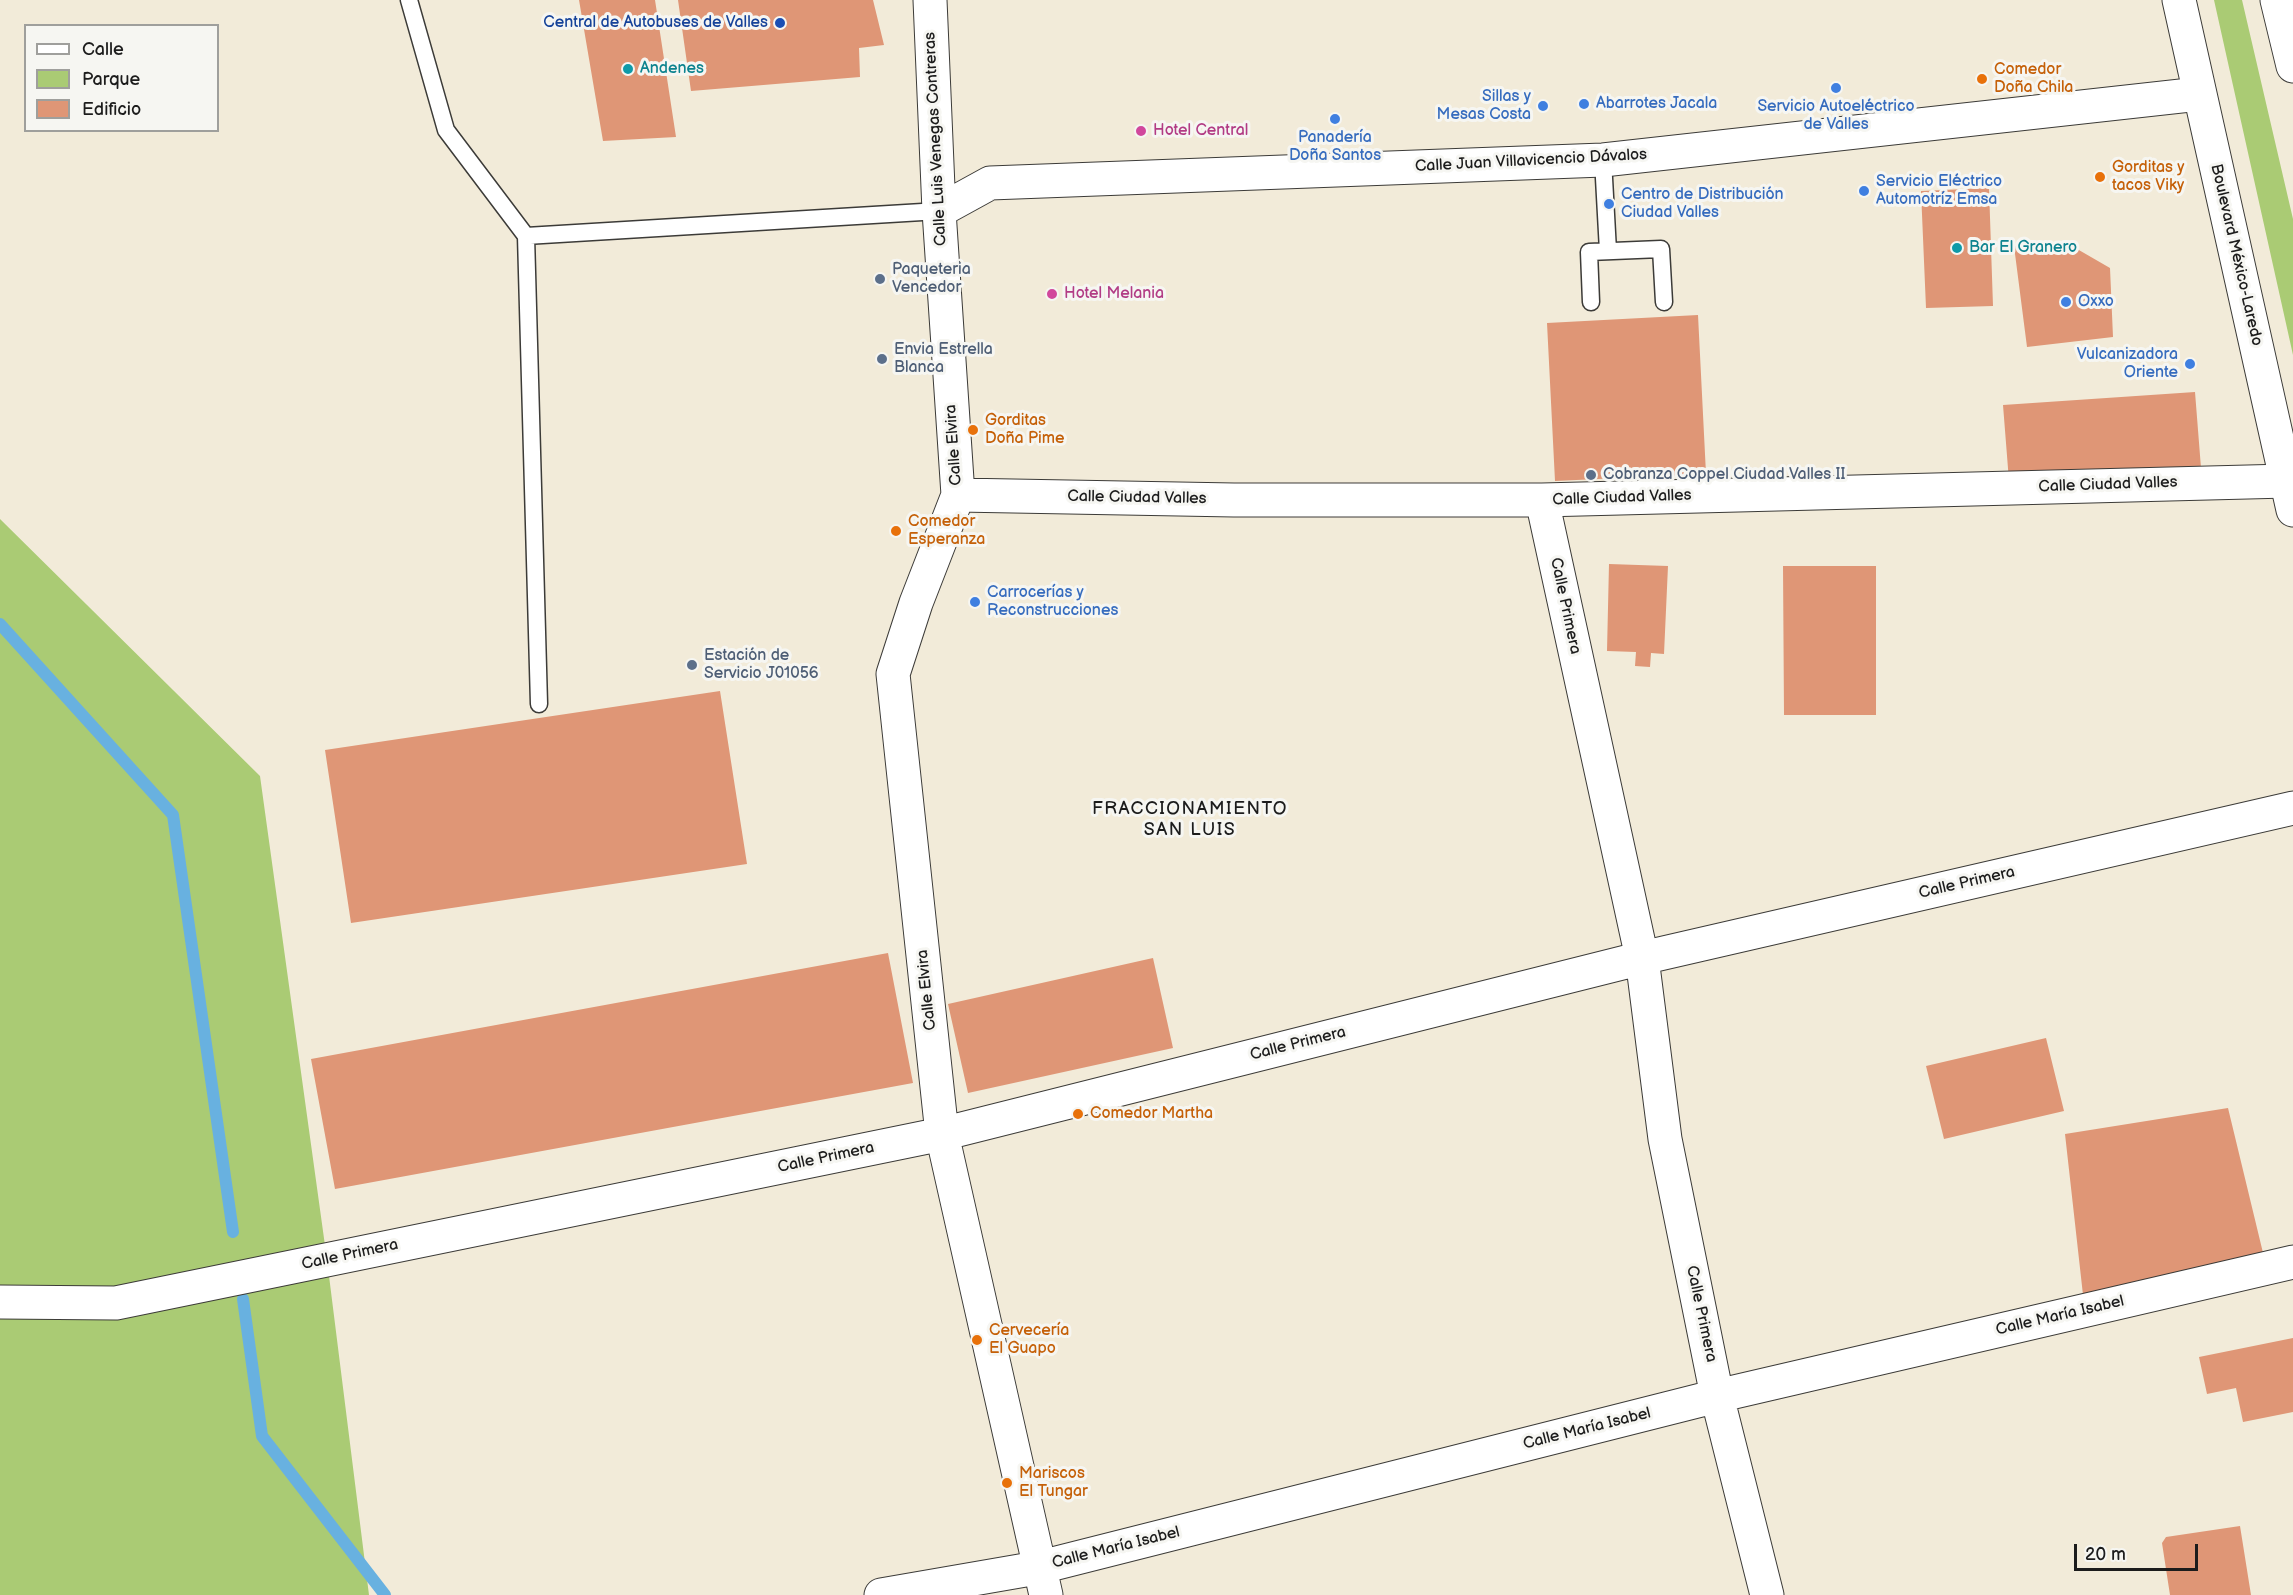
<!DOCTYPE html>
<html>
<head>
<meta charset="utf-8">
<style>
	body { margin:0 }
	#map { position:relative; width:2293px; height:1595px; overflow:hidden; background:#f2ebd9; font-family:"Balsamiq Sans",sans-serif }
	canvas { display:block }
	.legend { position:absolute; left:24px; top:24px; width:195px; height:108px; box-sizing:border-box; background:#f6f6f2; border:2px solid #9f9f9c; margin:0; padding:8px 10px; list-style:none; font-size:18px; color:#1c1c1c }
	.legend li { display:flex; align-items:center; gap:12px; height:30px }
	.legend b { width:30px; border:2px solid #9f9f9c }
	.scale { position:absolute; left:2074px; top:1544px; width:124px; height:27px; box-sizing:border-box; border:3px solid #1c1c1c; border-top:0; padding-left:8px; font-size:18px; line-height:21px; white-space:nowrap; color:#1c1c1c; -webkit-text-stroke:4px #f6f6f2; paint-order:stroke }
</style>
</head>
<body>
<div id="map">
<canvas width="2293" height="1595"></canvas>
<ul class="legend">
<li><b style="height:8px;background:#fff"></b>Calle</li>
<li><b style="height:16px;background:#aacb74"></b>Parque</li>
<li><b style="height:16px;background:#df9676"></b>Edificio</li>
</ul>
<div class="scale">20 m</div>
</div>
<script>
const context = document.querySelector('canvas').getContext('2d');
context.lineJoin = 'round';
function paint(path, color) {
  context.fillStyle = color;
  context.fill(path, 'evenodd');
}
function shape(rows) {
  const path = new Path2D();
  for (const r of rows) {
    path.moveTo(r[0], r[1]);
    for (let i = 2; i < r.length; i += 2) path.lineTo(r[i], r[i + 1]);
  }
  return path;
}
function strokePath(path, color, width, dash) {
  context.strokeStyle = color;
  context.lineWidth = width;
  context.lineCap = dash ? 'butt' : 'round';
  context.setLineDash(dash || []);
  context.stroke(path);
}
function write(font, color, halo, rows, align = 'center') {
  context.font = font + ' "Balsamiq Sans",sans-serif';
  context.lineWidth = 6;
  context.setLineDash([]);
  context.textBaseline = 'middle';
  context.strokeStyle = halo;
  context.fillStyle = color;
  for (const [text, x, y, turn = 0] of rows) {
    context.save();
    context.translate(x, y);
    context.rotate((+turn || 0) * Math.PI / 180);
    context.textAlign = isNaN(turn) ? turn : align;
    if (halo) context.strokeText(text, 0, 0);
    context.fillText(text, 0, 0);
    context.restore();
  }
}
paint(shape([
	[2214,0,2242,0,2293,219,2293,355],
	[0,519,260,776,327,1260,369,1595,0,1595]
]), '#aacb74');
strokePath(shape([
	[0,624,173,815,233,1232],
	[243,1299,262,1436,385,1595]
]), '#68b1e0', 12);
paint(shape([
	[579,0,655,0,676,137,603,141],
	[678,0,873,0,884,45,859,48,860,77,691,91],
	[1989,188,1993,306,1926,308,1921,191],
	[2065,242,2110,268,2113,337,2027,347,2014,246],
	[1698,315,1706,474,1555,481,1547,323],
	[2195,392,2201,468,2009,481,2003,405],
	[1609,564,1668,566,1664,654,1651,653,1650,667,1635,666,1636,652,1607,651],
	[1783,566,1876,566,1876,715,1784,715],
	[720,691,747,864,351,923,325,750],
	[888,953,913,1083,335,1189,311,1059],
	[1153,958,1173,1048,968,1093,948,1004],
	[2046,1038,2064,1111,1944,1139,1926,1066],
	[2228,1108,2264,1257,2083,1295,2065,1134],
	[2293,1338,2293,1412,2243,1422,2236,1388,2207,1394,2199,1357],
	[2240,1526,2251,1595,2170,1595,2162,1543,2166,1537]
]), '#df9676');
const lane = shape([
	[409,0,446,130,526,236,939,211],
	[1603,160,1608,251],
	[526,236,539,704],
	[1591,302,1589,252,1661,249,1664,302]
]);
const street = shape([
	[930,0,939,211,958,495,916,603,893,674,942,1134,1046,1595],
	[939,211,990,183,1603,160,2199,94],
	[958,495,1234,500,1542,500,2287,481],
	[1542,500,1642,958,1665,1139,1717,1396,1767,1595],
	[0,1302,116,1303,942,1134,1642,958,2293,808],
	[881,1595,1037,1568,1717,1396,2293,1262]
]);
const primary = shape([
	[2179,0,2293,510],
	[2277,0,2293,66]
]);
strokePath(lane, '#3c3b38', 19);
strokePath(street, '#3c3b38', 35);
strokePath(primary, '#3c3b38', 35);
strokePath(lane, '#fff', 16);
strokePath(street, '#fff', 33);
strokePath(primary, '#fff', 33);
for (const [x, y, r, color] of [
	[780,23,6,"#1a4fb4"],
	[628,69,6,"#0f9aa8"],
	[1982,79,6,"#e8710a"],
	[1836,88,6,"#3f7fe0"],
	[1584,104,6,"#3f7fe0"],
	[1543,106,6,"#3f7fe0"],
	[1335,119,6,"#3f7fe0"],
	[1141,131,6,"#d1479c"],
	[2100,177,6,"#e8710a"],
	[1864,191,6,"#3f7fe0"],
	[1609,204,6,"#3f7fe0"],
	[1957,248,6,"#0f9aa8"],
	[880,279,6,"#5c6f8a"],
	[1052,294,6,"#d1479c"],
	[2066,302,6,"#3f7fe0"],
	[882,359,6,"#5c6f8a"],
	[2190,364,6,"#3f7fe0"],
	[973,430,6,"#e8710a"],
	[1591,475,6,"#5c6f8a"],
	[896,531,6,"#e8710a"],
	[975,602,6,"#3f7fe0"],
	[692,665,6,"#5c6f8a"],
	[1078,1114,6,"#e8710a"],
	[977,1340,6,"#e8710a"],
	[1007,1483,6,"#e8710a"]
]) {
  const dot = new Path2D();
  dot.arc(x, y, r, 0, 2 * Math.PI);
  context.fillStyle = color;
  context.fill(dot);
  strokePath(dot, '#f6f6f2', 2);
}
write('16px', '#164399', '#f6f6f2', [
	["Central de Autobuses de Valles",768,23]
], 'right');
write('16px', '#0d838f', '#f6f6f2', [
	["Andenes",640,69],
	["Bar El Granero",1969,248]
], 'left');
write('16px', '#c56008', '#f6f6f2', [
	["Comedor",1994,70],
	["Doña Chila",1994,88],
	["Gorditas y",2112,168],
	["tacos Viky",2112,186],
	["Gorditas",985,421],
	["Doña Pime",985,439],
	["Comedor",908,522],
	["Esperanza",908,540],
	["Comedor Martha",1090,1114],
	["Cervecería",989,1331],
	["El Guapo",989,1349],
	["Mariscos",1019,1474],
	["El Tungar",1019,1492]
], 'left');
write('16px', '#366cbe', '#f6f6f2', [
	["Sillas y",1531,97,"right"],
	["Mesas Costa",1531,115,"right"],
	["Abarrotes Jacala",1596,104],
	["Servicio Autoeléctrico",1836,107,"center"],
	["de Valles",1836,125,"center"],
	["Panadería",1335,138,"center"],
	["Doña Santos",1335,156,"center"],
	["Servicio Eléctrico",1876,182],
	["Automotríz Emsa",1876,200],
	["Centro de Distribución",1621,195],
	["Ciudad Valles",1621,213],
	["Oxxo",2078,302],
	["Vulcanizadora",2178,355,"right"],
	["Oriente",2178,373,"right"],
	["Carrocerías y",987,593],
	["Reconstrucciones",987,611]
], 'left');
write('16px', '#b23c85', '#f6f6f2', [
	["Hotel Central",1153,131],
	["Hotel Melania",1064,294]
], 'left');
write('16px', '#1c1c1c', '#f6f6f2', [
	["Calle Luis Venegas Contreras",936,139,-93],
	["Calle Juan Villavicencio Dávalos",1531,161,-3],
	["Boulevard México-Laredo",2236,255,77],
	["Calle Elvira",954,445,-94],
	["Calle Ciudad Valles",2108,485,-2],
	["Calle Ciudad Valles",1137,498,1],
	["Calle Ciudad Valles",1622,498,-2],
	["Calle Primera",1565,606,78],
	["Calle Primera",1967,883,-13],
	["Calle Elvira",927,990,-96],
	["Calle Primera",1298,1044,-14],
	["Calle Primera",826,1158,-12],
	["Calle Primera",350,1255,-12],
	["Calle Primera",1701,1314,78],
	["Calle María Isabel",2060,1316,-13],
	["Calle María Isabel",1587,1429,-14],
	["Calle María Isabel",1116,1548,-14]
]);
write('16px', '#4e5e75', '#f6f6f2', [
	["Paqueteria",892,270],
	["Vencedor",892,288],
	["Envia Estrella",894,350],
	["Blanca",894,368],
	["Cobranza Coppel Ciudad Valles II",1603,475],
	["Estación de",704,656],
	["Servicio J01056",704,674]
], 'left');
context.letterSpacing = '1.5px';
write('18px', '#1c1c1c', '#f6f6f2', [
	["FRACCIONAMIENTO",1190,809],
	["SAN LUIS",1190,830]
]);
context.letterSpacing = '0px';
</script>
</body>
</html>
